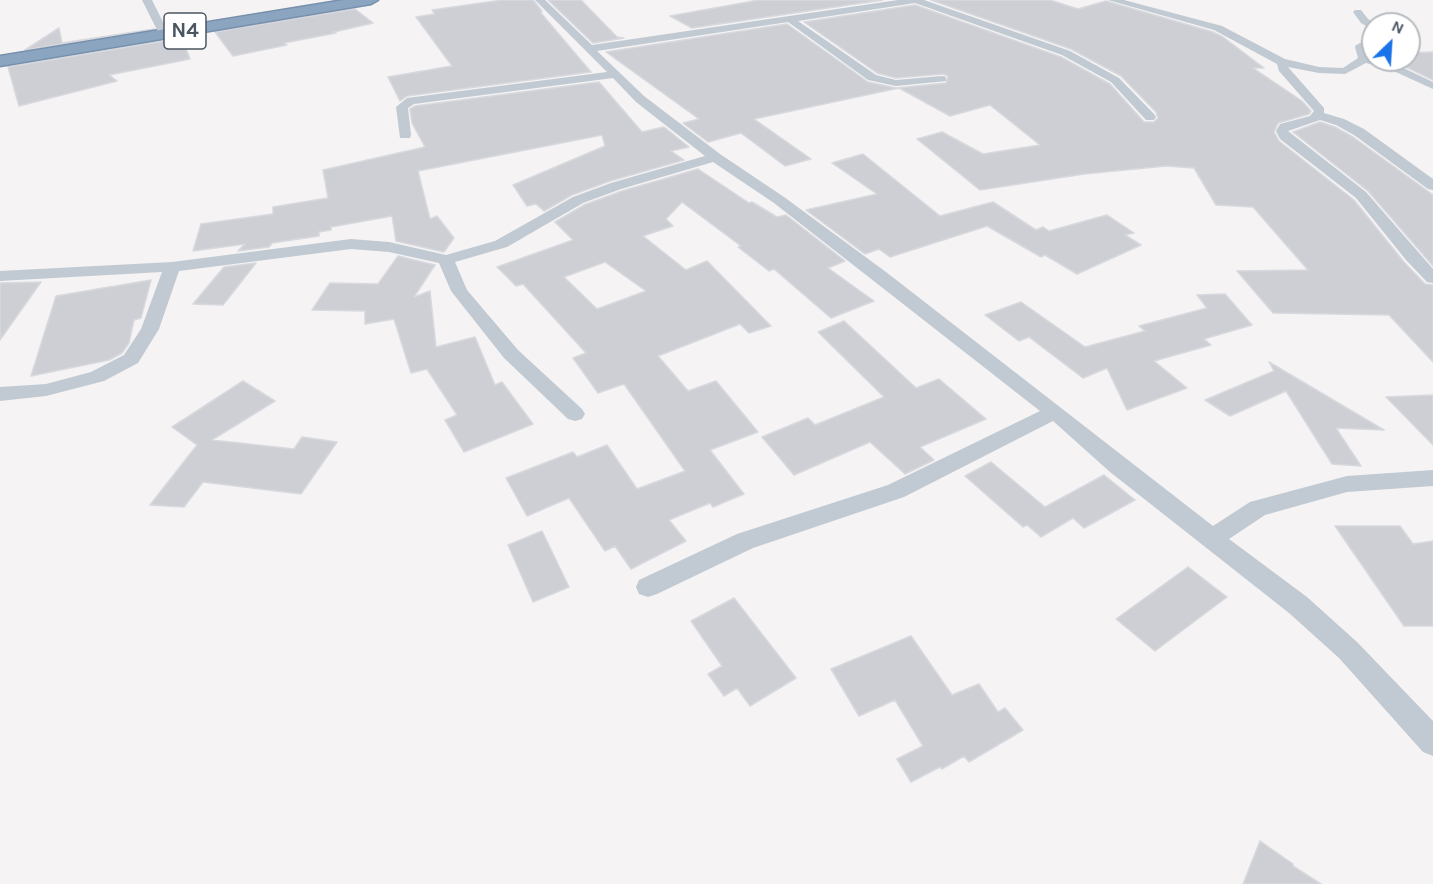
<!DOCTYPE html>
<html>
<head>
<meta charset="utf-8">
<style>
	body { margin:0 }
	#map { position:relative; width:1433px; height:884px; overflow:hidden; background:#f5f3f3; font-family:Karla,sans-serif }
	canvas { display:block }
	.north { position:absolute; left:1361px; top:12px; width:60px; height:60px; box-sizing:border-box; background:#fff; border:2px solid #b7bbc0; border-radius:50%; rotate:25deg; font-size:16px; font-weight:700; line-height:24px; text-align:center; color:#4a5661 }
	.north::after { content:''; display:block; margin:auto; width:21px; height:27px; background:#1a73e8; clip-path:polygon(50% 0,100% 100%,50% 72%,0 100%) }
</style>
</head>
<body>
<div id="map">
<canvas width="1433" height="884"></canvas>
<div class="north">N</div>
</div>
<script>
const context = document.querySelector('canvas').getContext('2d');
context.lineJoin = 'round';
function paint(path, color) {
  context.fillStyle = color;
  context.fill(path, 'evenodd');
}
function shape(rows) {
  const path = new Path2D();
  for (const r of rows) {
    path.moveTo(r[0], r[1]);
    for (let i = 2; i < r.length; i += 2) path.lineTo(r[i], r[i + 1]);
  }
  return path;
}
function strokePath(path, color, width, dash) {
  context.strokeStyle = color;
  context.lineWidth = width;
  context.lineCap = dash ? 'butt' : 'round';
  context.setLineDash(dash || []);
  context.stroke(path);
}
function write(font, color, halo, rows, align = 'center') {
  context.font = font + ' Karla,sans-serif';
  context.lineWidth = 4.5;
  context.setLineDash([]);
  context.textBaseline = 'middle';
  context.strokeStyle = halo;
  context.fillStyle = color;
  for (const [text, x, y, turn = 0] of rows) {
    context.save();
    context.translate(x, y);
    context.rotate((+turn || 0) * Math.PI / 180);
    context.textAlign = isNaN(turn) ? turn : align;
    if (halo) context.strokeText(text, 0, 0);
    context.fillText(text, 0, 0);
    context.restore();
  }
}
const building = shape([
	[502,0,533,0,542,11,541,13,591,72,407,96,400,101,388,77,452,66,416,17,435,14,432,10,502,0],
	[548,0,581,0,617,37,624,38,593,43,548,0],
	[759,0,883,0,692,28,670,16,759,0],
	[931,0,1050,0,1078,9,1106,1,1213,32,1223,37,1264,68,1253,68,1302,101,1311,111,1309,114,1278,123,1274,132,1279,141,1354,200,1404,262,1425,284,1433,285,1433,362,1389,315,1273,313,1237,271,1308,270,1253,207,1216,205,1194,168,1166,166,1084,174,980,190,917,139,942,132,983,154,1040,145,990,105,950,116,899,88,754,119,811,159,785,166,741,133,708,142,683,123,699,119,606,52,787,24,868,82,896,88,946,83,948,76,943,74,896,78,877,73,804,22,915,5,1061,57,1110,84,1144,122,1154,122,1158,118,1156,112,1121,76,1071,49,931,0],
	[355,9,373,23,334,32,336,33,284,43,287,45,233,56,215,32,355,9],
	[59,28,62,43,154,29,25,50,59,28],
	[182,38,190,59,109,75,117,81,19,106,8,67,182,38],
	[1433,52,1433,80,1396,62,1386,60,1409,60,1409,53,1433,52],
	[599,82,642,132,664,127,689,147,671,151,684,160,610,181,572,195,544,211,536,204,527,206,513,185,605,146,602,135,418,171,430,219,437,216,454,238,444,252,396,241,392,216,331,227,331,230,319,232,319,236,272,243,269,247,238,251,245,244,193,251,201,224,273,214,273,207,328,198,323,170,425,147,412,123,410,109,415,106,599,82],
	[1320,122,1335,127,1353,137,1433,195,1433,266,1368,191,1293,132,1320,122],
	[863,154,940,216,993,202,1036,230,1043,227,1049,231,1107,215,1134,233,1125,235,1141,245,1077,274,1045,255,1041,257,987,226,890,257,879,249,865,254,806,210,877,194,832,163,863,154],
	[698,169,749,203,752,202,777,217,786,215,845,261,828,268,874,301,831,318,774,269,769,271,738,247,741,246,682,202,666,219,673,226,643,236,686,270,707,261,771,326,749,333,740,324,658,356,688,391,716,381,758,432,710,450,744,494,713,507,710,503,669,520,686,541,631,569,615,546,605,551,569,498,527,516,506,478,573,452,577,457,607,445,637,489,685,471,624,384,598,393,573,358,586,353,523,284,516,286,497,267,573,240,555,222,584,205,622,191,698,169],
	[605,262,646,291,597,309,564,277,605,262],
	[398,256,435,265,414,297,430,291,436,347,475,337,495,385,502,382,533,424,464,452,445,420,457,415,427,369,411,373,394,319,365,324,365,311,312,310,330,283,378,284,398,256],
	[256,263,223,305,193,304,224,267,256,263],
	[151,280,141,318,134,320,129,343,122,353,109,360,31,376,56,296,151,280],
	[41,282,0,340,0,283,41,282],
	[1225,294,1252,325,1204,339,1211,345,1154,361,1187,388,1127,410,1107,368,1083,378,1029,337,1019,341,985,315,1021,302,1085,347,1145,331,1139,326,1207,308,1197,295,1225,294],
	[844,321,916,388,939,379,986,419,920,447,934,460,905,474,870,442,794,475,762,437,808,418,815,425,884,397,818,332,844,321],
	[1269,362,1384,430,1336,428,1361,466,1332,464,1286,391,1230,416,1205,400,1274,371,1269,362],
	[243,381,275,401,212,440,294,449,302,437,337,442,301,494,203,482,184,507,150,505,197,445,172,427,243,381],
	[1433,395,1433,445,1386,397,1433,395],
	[991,462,1045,507,1104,475,1135,500,1084,528,1073,518,1041,537,1027,525,1023,527,965,476,991,462],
	[1335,526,1400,526,1413,544,1433,541,1433,626,1404,626,1335,526],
	[542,531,569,587,533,602,508,545,542,531],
	[1188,567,1227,597,1155,651,1116,619,1188,567],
	[734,598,796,678,750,706,737,688,724,696,708,674,722,666,691,621,734,598],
	[911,636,952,695,979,684,998,712,1005,708,1023,730,969,762,964,756,942,769,940,767,911,782,897,759,923,746,895,700,859,716,831,669,911,636],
	[1260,841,1293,864,1293,866,1321,884,1243,884,1260,841]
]);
paint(building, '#cdcfd5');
strokePath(building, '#d7d9de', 1.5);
const highway = shape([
	[344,0,378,0,371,4,0,66,0,56,344,0]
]);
strokePath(highway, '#7690ad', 3);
paint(shape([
	[142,0,152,0,169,34,168,36,160,36,142,0],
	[535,0,545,0,592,45,898,0,924,0,1070,51,1119,78,1154,114,1156,117,1154,120,1146,120,1111,82,1062,55,915,3,798,21,876,75,896,80,942,76,946,77,946,81,896,86,868,80,788,22,597,51,644,96,720,154,784,197,886,272,1213,526,1250,502,1347,476,1433,470,1433,486,1347,492,1265,515,1229,539,1307,597,1357,642,1433,721,1433,756,1423,752,1339,658,1289,613,1110,472,1053,421,904,497,753,548,657,594,648,597,639,594,636,587,639,580,737,534,888,485,1040,411,774,203,713,162,621,189,583,203,507,247,455,262,467,290,518,350,582,409,585,414,582,419,575,421,568,419,504,358,451,291,439,263,389,252,351,249,179,271,159,329,138,363,104,381,46,396,0,401,0,387,46,384,91,372,124,355,141,329,162,272,0,281,0,271,172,262,351,239,389,242,446,255,495,241,573,197,611,183,705,156,636,102,613,78,414,104,408,108,411,135,410,138,400,138,396,107,407,98,607,72,535,0],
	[1108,0,1124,0,1222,26,1285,59,1319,67,1343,68,1358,58,1355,47,1356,45,1373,37,1373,44,1366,48,1369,57,1373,60,1395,64,1433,82,1433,89,1387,68,1366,63,1345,74,1319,73,1288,67,1324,108,1324,113,1344,119,1364,129,1433,179,1433,190,1428,189,1354,135,1336,125,1320,120,1288,131,1366,192,1433,269,1433,283,1427,282,1406,260,1356,198,1280,139,1276,131,1280,124,1310,116,1314,111,1279,71,1277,64,1214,30,1108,0],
	[1355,10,1361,10,1368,19,1375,24,1373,24,1373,30,1361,23,1353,12,1355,10]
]), '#c1cad2');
paint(highway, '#8ba5c1');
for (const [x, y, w] of [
	[185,31,42]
]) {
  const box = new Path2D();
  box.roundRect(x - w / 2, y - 18, w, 36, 4.5);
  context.fillStyle = '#fff';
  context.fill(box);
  strokePath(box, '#4a5661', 1.5);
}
write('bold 21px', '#4a5661', null, [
	["N4",185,31]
]);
</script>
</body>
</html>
